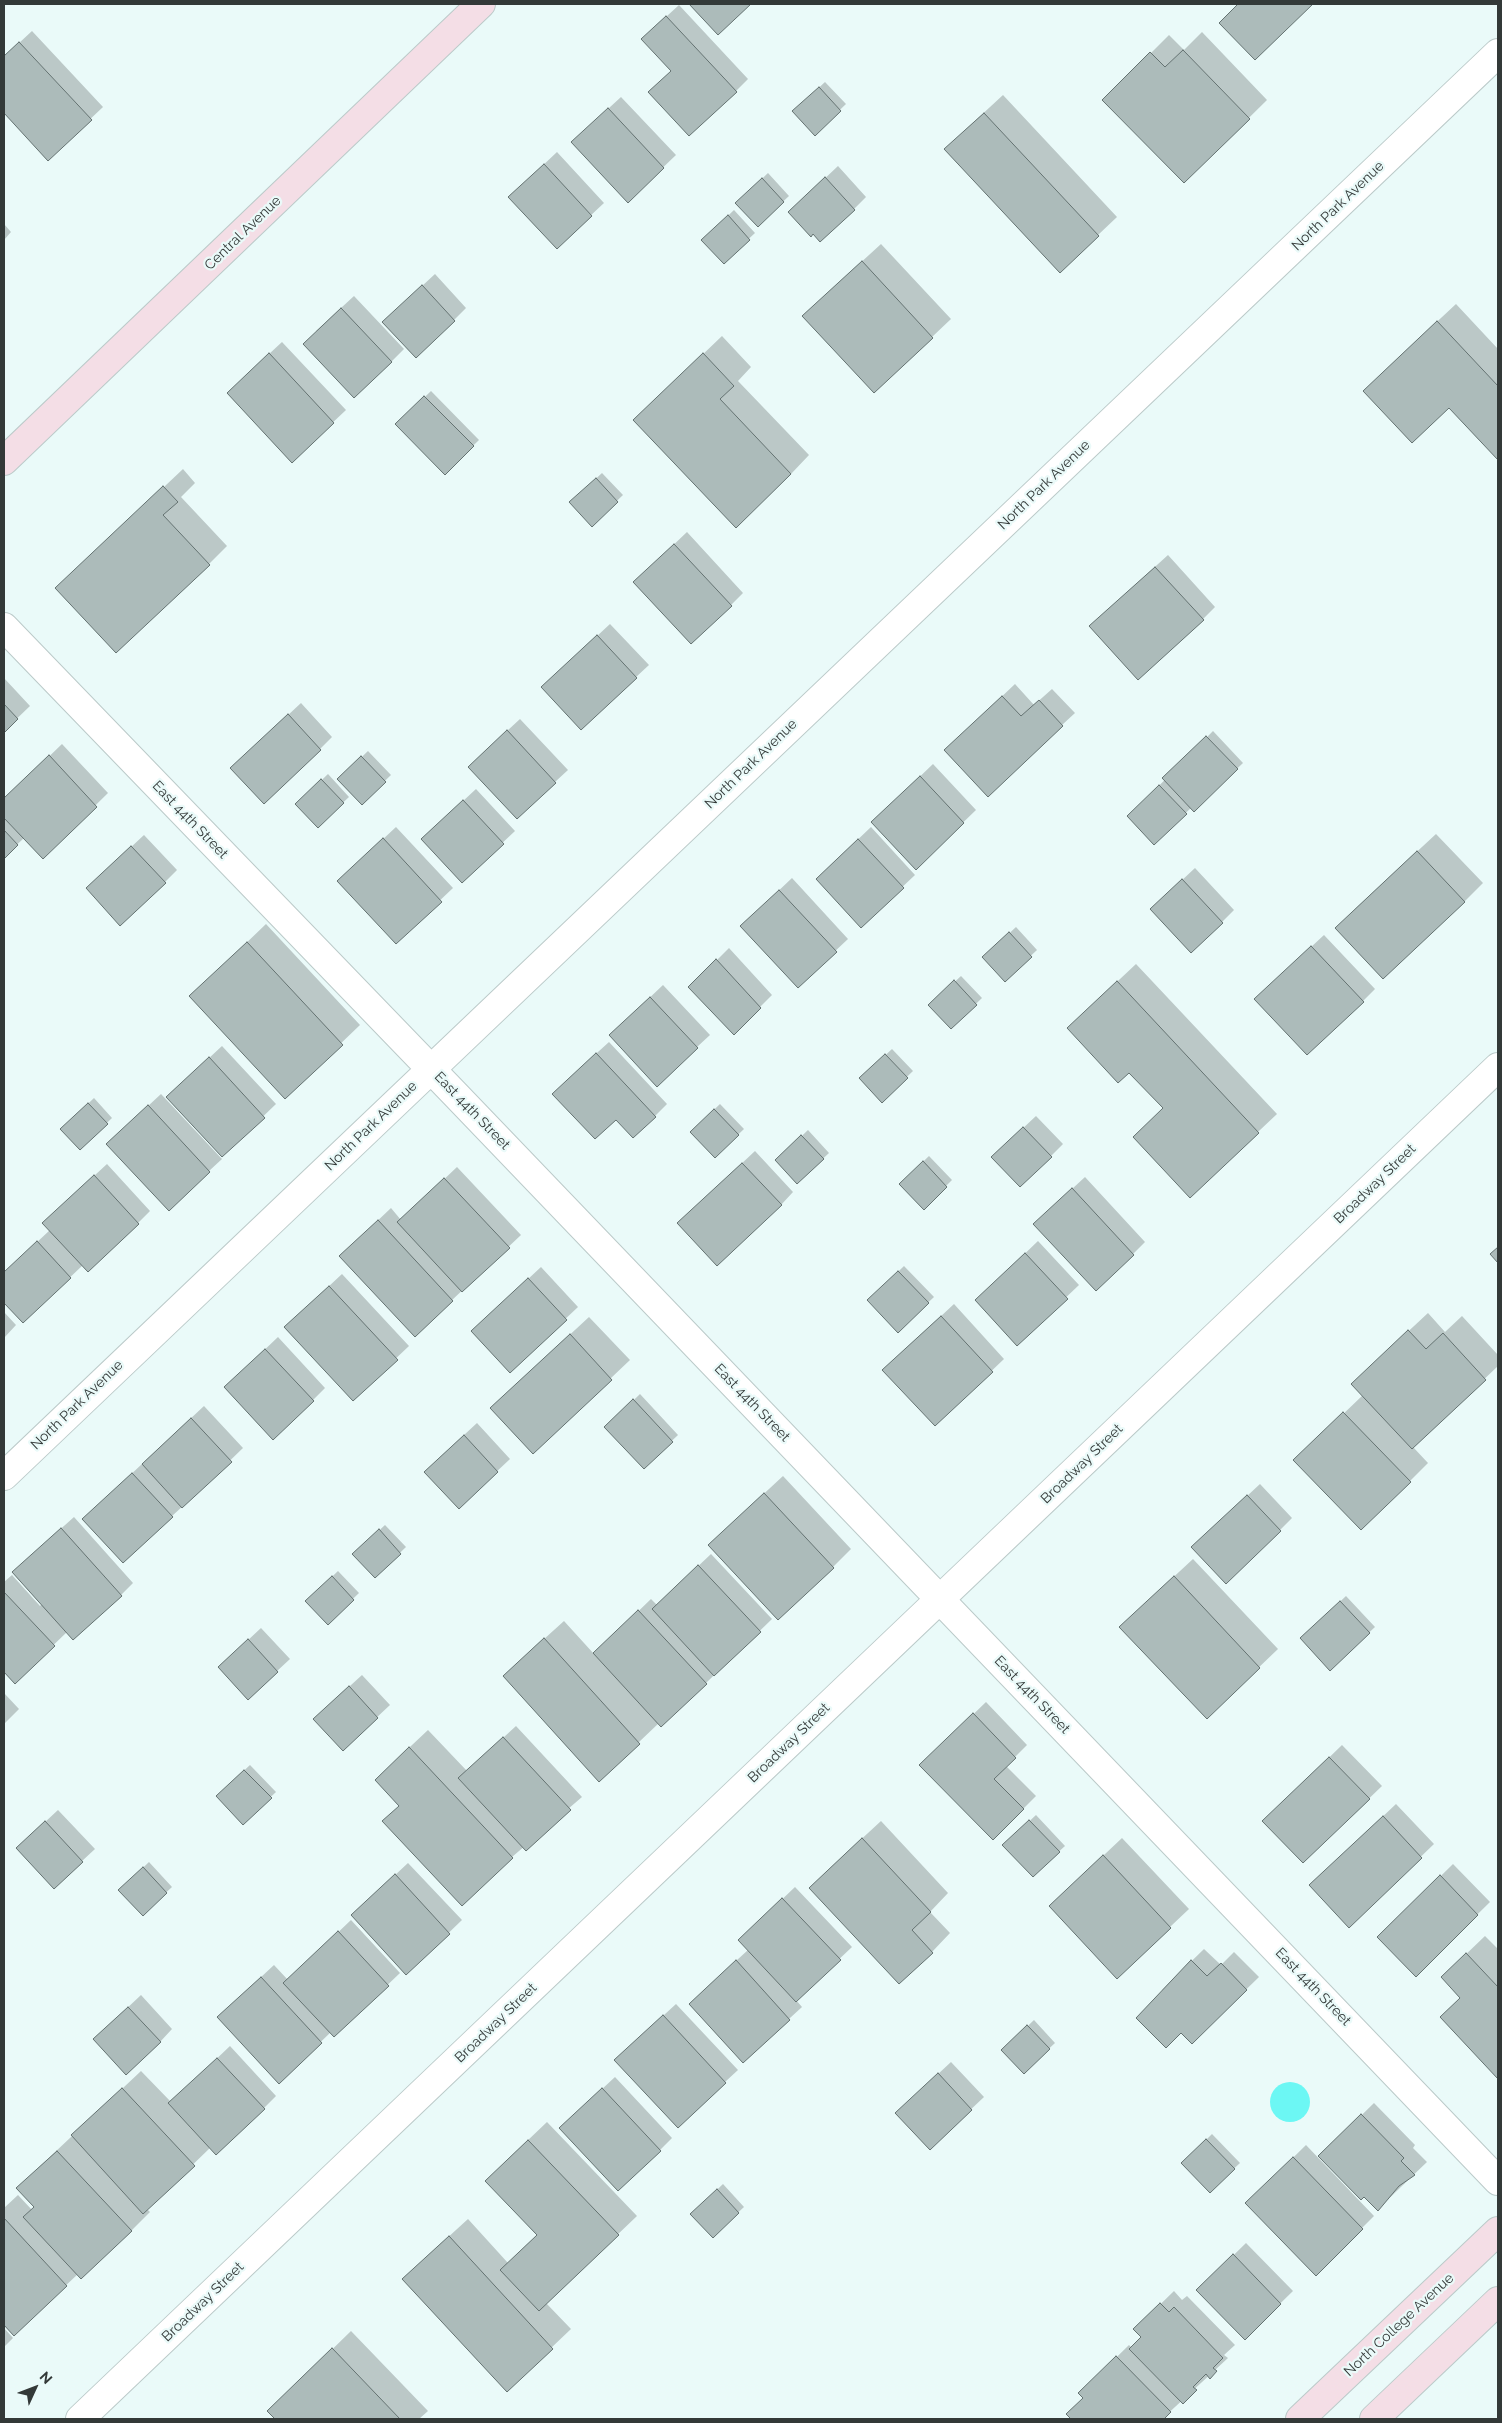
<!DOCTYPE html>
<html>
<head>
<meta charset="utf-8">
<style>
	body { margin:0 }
	#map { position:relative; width:1502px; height:2423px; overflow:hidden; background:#eafaf9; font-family:Raleway,sans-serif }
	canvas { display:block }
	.frame { position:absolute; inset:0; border:5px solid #333938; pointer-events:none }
	.north { position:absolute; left:10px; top:2363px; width:50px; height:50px; -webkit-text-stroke:4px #eafaf9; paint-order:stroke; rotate:47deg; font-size:14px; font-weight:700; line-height:20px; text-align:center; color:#333938 }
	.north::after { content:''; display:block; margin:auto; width:18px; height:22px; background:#333938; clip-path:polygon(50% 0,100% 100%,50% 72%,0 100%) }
</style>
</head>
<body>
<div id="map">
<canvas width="1502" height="2423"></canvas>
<div class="frame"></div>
<div class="north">N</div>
</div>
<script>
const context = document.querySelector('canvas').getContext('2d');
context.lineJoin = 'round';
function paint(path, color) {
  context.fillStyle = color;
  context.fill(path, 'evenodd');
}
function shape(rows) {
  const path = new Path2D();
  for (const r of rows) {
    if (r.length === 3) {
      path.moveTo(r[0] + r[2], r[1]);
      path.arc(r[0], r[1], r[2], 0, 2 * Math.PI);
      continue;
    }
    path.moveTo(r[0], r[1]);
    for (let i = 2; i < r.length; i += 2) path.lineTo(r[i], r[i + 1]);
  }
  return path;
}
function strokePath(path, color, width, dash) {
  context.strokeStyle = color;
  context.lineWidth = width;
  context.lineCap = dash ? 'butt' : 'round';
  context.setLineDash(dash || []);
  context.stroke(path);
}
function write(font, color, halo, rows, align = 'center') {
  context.font = font + ' Raleway,sans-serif';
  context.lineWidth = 4.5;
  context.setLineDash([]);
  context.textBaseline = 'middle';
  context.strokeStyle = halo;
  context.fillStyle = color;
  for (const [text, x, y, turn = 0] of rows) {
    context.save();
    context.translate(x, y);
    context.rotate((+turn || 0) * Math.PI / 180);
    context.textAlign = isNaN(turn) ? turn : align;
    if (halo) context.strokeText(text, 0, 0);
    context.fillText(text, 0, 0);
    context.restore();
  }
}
paint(shape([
	[1290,2102,20]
]), '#6cf7f4');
paint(shape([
	[690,4,750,4,718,33],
	[1240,4,1312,4,1255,58,1221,23],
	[679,5,748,79,736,91,673,71,655,27],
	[32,31,103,107,48,159,4,111,4,57],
	[1202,32,1267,100,1184,182,1104,100,1169,35,1184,50],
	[825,82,846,104,815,134,794,111],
	[1003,95,1117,217,1098,235,964,131],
	[621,97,676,155,628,201,585,130],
	[557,152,604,203,557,247,522,185],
	[838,166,866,197,854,209,802,200],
	[768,173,789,196,758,225,737,203],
	[734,210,755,233,724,262,703,240],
	[4,224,11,232,4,240],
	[881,244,951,319,874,392,822,298],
	[435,274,466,308,454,320,396,310],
	[354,296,404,349,391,362,316,331],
	[1456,304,1498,349,1498,458,1449,406,1383,372],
	[722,336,751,367,738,381,809,455,791,474,653,402],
	[282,342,346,410,292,461,241,380],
	[431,391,479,440,445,473,397,424],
	[183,469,195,483,181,497,227,546,209,564,57,588],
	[602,473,623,495,592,525,571,502],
	[687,532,743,593,731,605,647,570],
	[1168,555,1215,607,1203,619,1103,614],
	[610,624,649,665,581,728,555,675],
	[4,678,30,706,4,731],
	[1015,684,1034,705,1052,689,1075,713,1062,725,958,738],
	[301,703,332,737,320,749,244,756],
	[520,719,568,770,517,817,482,754],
	[1213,731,1243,763,1194,810,1192,807,1154,843,1141,804],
	[62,744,108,793,43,857,24,838,4,857,4,800],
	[368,751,391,775,362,803,339,779],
	[933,764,976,810,916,868,885,810],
	[328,774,349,797,318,826,297,804],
	[476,789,515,831,462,881,435,827],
	[396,827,453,888,396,942,351,869],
	[871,827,915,875,861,926,830,866],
	[1436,834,1483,883,1464,902,1355,909],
	[144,835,177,870,165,882,100,876],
	[1195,868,1234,910,1222,922,1164,897],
	[792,878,848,939,798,986,754,914],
	[266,924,360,1025,285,1097,191,996],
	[1016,927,1037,950,1005,980,984,957],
	[1324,935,1375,989,1363,1001,1268,987],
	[729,948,772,995,734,1033,690,987],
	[1136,964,1277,1114,1190,1196,1164,1108,1087,1010],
	[961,976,982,998,951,1028,930,1005],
	[663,985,710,1035,697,1047,623,1023],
	[609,1042,667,1104,655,1116,616,1118,566,1081],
	[222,1046,276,1104,222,1156,180,1085],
	[892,1049,913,1071,882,1101,861,1078],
	[161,1094,222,1159,209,1171,120,1132],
	[94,1098,112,1118,80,1149,62,1129],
	[720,1104,744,1129,715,1157,691,1132],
	[1036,1116,1063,1144,1051,1156,1005,1145],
	[808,1130,829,1153,798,1182,777,1160],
	[755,1151,793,1192,781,1205,691,1211],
	[929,1156,952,1180,924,1208,900,1184],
	[107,1164,150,1211,138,1223,83,1265,23,1322,4,1301,4,1273,50,1230,56,1211],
	[457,1167,521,1235,415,1335,353,1244,391,1208,401,1220],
	[1085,1177,1145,1242,1133,1254,1047,1212],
	[1038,1241,1079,1285,1017,1344,989,1288],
	[904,1266,934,1297,898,1331,869,1300],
	[541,1267,578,1307,510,1371,485,1319],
	[342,1274,409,1346,353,1399,298,1315],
	[954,1304,1004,1359,935,1425,896,1358],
	[4,1312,16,1325,4,1338],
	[1428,1313,1445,1332,1462,1316,1498,1355,1498,1366,1413,1447,1428,1463,1410,1481,1314,1442,1363,1395,1371,1366],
	[589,1317,630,1360,533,1452,510,1390],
	[278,1337,325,1388,313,1400,238,1375],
	[640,1394,678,1435,644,1467,606,1427],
	[204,1406,243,1448,183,1506,172,1516,96,1507],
	[477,1423,510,1459,459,1507,438,1459],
	[783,1476,851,1549,833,1567,728,1527],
	[1260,1484,1292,1518,1280,1530,1205,1535],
	[74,1517,133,1583,121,1595,67,1632,15,1682,4,1670,4,1582,12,1575,40,1606,42,1604,26,1560],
	[385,1525,406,1547,375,1577,354,1554],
	[711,1554,772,1619,706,1683,659,1723,599,1780,523,1658,564,1621,594,1654,651,1599,657,1605],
	[1193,1559,1278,1649,1207,1717,1139,1609],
	[338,1571,359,1593,328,1623,307,1601],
	[1346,1596,1375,1627,1330,1669,1302,1638],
	[261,1628,290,1659,248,1698,232,1655],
	[362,1675,390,1705,343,1749,327,1707],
	[4,1693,19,1709,4,1724],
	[986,1702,1027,1745,1006,1766,1036,1796,993,1839,921,1765],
	[516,1726,582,1797,512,1857,400,1805,395,1761,428,1730,467,1771],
	[1342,1745,1382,1786,1303,1862,1276,1809],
	[250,1765,276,1792,243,1823,217,1796],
	[1396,1804,1434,1844,1349,1926,1323,1873],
	[58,1810,95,1849,54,1887,30,1836],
	[1036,1815,1065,1846,1033,1875,1004,1845],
	[881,1821,948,1893,930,1912,950,1933,932,1952,829,1869],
	[1122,1838,1189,1909,1117,1977,1069,1888],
	[149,1862,172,1887,143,1914,120,1890],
	[408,1863,462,1920,406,1974,365,1903],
	[1453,1864,1490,1902,1416,1975,1379,1937],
	[795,1887,852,1947,796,2000,802,2007,743,2061,703,1991,748,1950,752,1928],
	[351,1920,400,1973,334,2036,331,2032,279,2082,231,2005,274,1965,288,1980],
	[1485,1936,1498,1949,1498,2077,1441,2017,1461,1997,1461,1959],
	[1204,1949,1221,1965,1234,1952,1259,1977,1192,2042,1162,1990],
	[141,1995,172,2029,160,2042,107,2027],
	[676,2004,738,2070,725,2082,628,2048],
	[1034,2020,1055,2043,1024,2072,1003,2050],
	[230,2046,276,2096,264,2108,211,2147,147,2209,150,2212,131,2231,78,2274,14,2334,4,2323,4,2208,18,2195,32,2210,35,2206,36,2170,141,2071,171,2102],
	[951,2062,984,2097,930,2148,909,2101],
	[615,2077,672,2138,660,2150,573,2116],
	[1374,2103,1415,2145,1413,2148,1427,2162,1378,2209,1320,2156],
	[547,2122,637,2216,546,2303,571,2329,507,2390,422,2261,468,2219,508,2263,538,2234,505,2162],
	[1212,2134,1240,2163,1210,2191,1183,2163],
	[1306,2145,1374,2216,1316,2274,1247,2203],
	[723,2184,744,2207,713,2236,692,2214],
	[1246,2243,1293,2291,1245,2338,1198,2290],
	[1174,2291,1182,2300,1187,2296,1235,2345,1224,2355,1228,2358,1162,2419,1069,2419,1084,2397,1080,2393,1129,2345,1132,2348,1143,2337,1135,2329],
	[4,2328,13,2338,4,2347],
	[351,2331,428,2411,419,2419,277,2419,269,2411]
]), '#0003');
const building = shape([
	[689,4,751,4,718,35,689,4],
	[1238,4,1313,4,1255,60,1219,23,1238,4],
	[666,16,737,92,689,136,648,92,671,71,641,39,666,16],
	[19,42,92,120,48,161,4,113,4,56,19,42],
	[1183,50,1250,119,1184,183,1102,100,1150,52,1165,67,1183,50],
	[819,87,841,111,815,136,792,111,819,87],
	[608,108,664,168,628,203,571,142,608,108],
	[984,113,1099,236,1060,273,944,149,984,113],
	[544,164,592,216,557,249,508,197,544,164],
	[825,177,855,210,820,242,813,234,811,237,788,212,825,177],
	[762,178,784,202,758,227,735,203,762,178],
	[728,215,750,240,724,264,701,240,728,215],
	[862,261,933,338,874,393,802,316,862,261],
	[422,285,455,321,416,358,382,322,422,285],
	[341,308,392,362,354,398,303,344,341,308],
	[1437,321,1498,386,1498,460,1449,408,1412,443,1363,391,1437,321],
	[269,353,334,423,292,463,227,393,269,353],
	[703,353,734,386,720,399,791,474,736,528,633,420,703,353],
	[424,396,474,446,445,475,395,424,424,396],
	[596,478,618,502,592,527,569,502,596,478],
	[163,486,178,502,163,515,210,565,116,653,55,588,163,486],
	[674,544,732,606,691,644,633,582,674,544],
	[1155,567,1204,620,1138,680,1089,626,1155,567],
	[597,635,637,678,581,730,541,687,597,635],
	[1002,696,1021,716,1039,700,1063,726,988,797,944,750,1002,696],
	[4,704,18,719,4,733,4,704],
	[288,714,321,750,264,804,230,768,288,714],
	[507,730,556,783,517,819,468,767,507,730],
	[1206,736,1238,769,1194,812,1162,778,1206,736],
	[49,755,97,807,43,859,4,818,4,798,49,755],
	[361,756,386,782,362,805,337,779,361,756],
	[920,776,964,823,916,870,871,822,920,776],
	[321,779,344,803,318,828,295,804,321,779],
	[1159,785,1187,814,1154,845,1127,816,1159,785],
	[463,800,504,844,462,883,421,839,463,800],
	[4,830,18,845,4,859,4,830],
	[383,838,442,902,396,944,337,881,383,838],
	[858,839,904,888,861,928,816,879,858,839],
	[131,846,166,883,120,926,86,888,131,846],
	[1417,851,1465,902,1383,979,1335,928,1417,851],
	[1182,879,1223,923,1191,953,1150,909,1182,879],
	[779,890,837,952,798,988,740,926,779,890],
	[1009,932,1032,957,1005,982,982,957,1009,932],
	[247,942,343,1045,285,1099,189,996,247,942],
	[1311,946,1364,1002,1307,1055,1254,999,1311,946],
	[716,959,761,1008,734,1035,688,987,716,959],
	[954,980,977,1005,951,1029,928,1005,954,980],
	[1117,981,1259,1133,1190,1198,1133,1137,1163,1108,1129,1073,1118,1083,1067,1028,1117,981],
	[650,997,698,1048,657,1087,609,1035,650,997],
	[596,1053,656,1117,633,1138,616,1120,595,1139,552,1094,596,1053],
	[885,1054,908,1078,882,1103,859,1078,885,1054],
	[209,1057,265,1118,222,1157,166,1097,209,1057],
	[88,1103,108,1124,80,1150,60,1129,88,1103],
	[148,1105,210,1172,169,1211,106,1144,148,1105],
	[714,1109,739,1135,715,1158,690,1132,714,1109],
	[1023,1127,1052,1157,1020,1187,991,1157,1023,1127],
	[801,1135,824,1159,797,1184,775,1160,801,1135],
	[923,1161,947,1187,924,1210,899,1184,923,1161],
	[742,1163,782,1205,717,1266,677,1223,742,1163],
	[94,1175,139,1224,88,1272,42,1223,94,1175],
	[444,1178,510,1248,462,1292,397,1222,444,1178],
	[1072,1188,1134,1255,1096,1291,1033,1224,1072,1188],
	[378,1220,453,1301,415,1337,339,1256,378,1220],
	[37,1241,71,1278,23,1323,4,1303,4,1272,37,1241],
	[1498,1247,1498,1263,1490,1254,1498,1247],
	[1025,1253,1068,1299,1017,1346,975,1300,1025,1253],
	[898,1271,929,1303,898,1333,867,1300,898,1271],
	[528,1278,567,1320,510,1373,471,1331,528,1278],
	[329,1286,398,1360,353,1401,284,1327,329,1286],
	[941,1316,993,1372,935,1426,882,1370,941,1316],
	[1408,1330,1426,1349,1443,1333,1486,1380,1412,1449,1351,1384,1408,1330],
	[570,1334,612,1380,533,1454,490,1408,570,1334],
	[265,1349,314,1401,273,1440,224,1387,265,1349],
	[633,1399,673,1442,644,1469,604,1427,633,1399],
	[1343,1412,1411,1482,1361,1530,1293,1460,1343,1412],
	[191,1418,232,1462,182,1508,142,1464,191,1418],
	[464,1435,498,1472,459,1509,424,1472,464,1435],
	[132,1473,173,1517,123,1563,82,1519,132,1473],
	[764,1493,834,1568,778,1620,708,1545,764,1493],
	[1247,1495,1281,1531,1226,1584,1191,1547,1247,1495],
	[61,1528,122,1596,73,1640,12,1572,61,1528],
	[379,1529,401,1554,375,1578,352,1554,379,1529],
	[698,1565,761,1632,714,1676,652,1609,698,1565],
	[332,1576,354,1600,328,1625,305,1601,332,1576],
	[1174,1576,1260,1668,1207,1719,1119,1627,1174,1576],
	[4,1592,55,1646,15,1684,4,1672,4,1592],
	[1340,1601,1370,1633,1330,1671,1300,1638,1340,1601],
	[638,1610,707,1684,661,1727,593,1653,638,1610],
	[544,1638,640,1744,599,1782,503,1676,544,1638],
	[248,1639,278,1672,248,1700,218,1667,248,1639],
	[349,1686,378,1718,343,1751,313,1719,349,1686],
	[973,1713,1016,1758,994,1779,1024,1809,993,1840,919,1765,973,1713],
	[503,1737,571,1810,526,1851,458,1778,503,1737],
	[409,1747,513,1858,462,1906,382,1821,399,1806,375,1780,409,1747],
	[1329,1757,1370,1799,1303,1863,1262,1821,1329,1757],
	[244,1770,272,1798,243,1825,216,1796,244,1770],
	[1383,1816,1422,1858,1349,1928,1309,1885,1383,1816],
	[1029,1820,1060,1852,1033,1877,1002,1845,1029,1820],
	[45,1821,83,1862,54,1889,16,1848,45,1821],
	[862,1838,931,1912,912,1930,933,1953,899,1984,809,1888,862,1838],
	[1103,1855,1171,1928,1117,1979,1049,1906,1103,1855],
	[143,1867,167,1893,143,1916,118,1890,143,1867],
	[395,1874,450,1934,406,1975,351,1915,395,1874],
	[1440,1875,1478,1915,1416,1977,1377,1937,1440,1875],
	[782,1898,841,1960,796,2002,738,1940,782,1898],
	[338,1931,389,1986,334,2037,283,1983,338,1931],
	[1466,1953,1498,1987,1498,2079,1440,2017,1460,1998,1441,1977,1466,1953],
	[736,1960,790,2020,743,2063,689,2004,736,1960],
	[1191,1960,1207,1976,1221,1963,1247,1990,1192,2044,1181,2033,1166,2048,1136,2018,1191,1960],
	[261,1977,322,2043,279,2084,217,2017,261,1977],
	[128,2007,161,2042,126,2075,93,2039,128,2007],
	[663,2015,726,2083,678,2128,614,2060,663,2015],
	[1027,2025,1050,2049,1024,2074,1001,2050,1027,2025],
	[217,2058,265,2109,216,2155,168,2103,217,2058],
	[938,2073,972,2110,930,2150,895,2113,938,2073],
	[122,2088,195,2166,143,2214,71,2135,122,2088],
	[602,2088,661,2151,618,2191,559,2128,602,2088],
	[1361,2114,1404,2158,1401,2161,1415,2175,1399,2186,1378,2211,1364,2197,1361,2200,1318,2156,1361,2114],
	[1206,2139,1235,2169,1210,2193,1181,2163,1206,2139],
	[528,2140,619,2235,539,2311,500,2270,537,2235,485,2181,528,2140],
	[57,2151,132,2231,81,2279,23,2217,34,2207,16,2188,57,2151],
	[1293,2157,1363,2229,1316,2276,1245,2203,1293,2157],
	[717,2189,739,2213,713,2238,690,2214,717,2189],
	[4,2218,67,2286,14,2336,4,2325,4,2218],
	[449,2236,553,2349,507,2392,402,2279,449,2236],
	[1233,2254,1281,2304,1245,2340,1196,2290,1233,2254],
	[1160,2303,1169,2312,1174,2307,1223,2358,1213,2368,1217,2371,1210,2379,1206,2374,1193,2387,1197,2390,1183,2404,1129,2349,1141,2337,1133,2329,1160,2303],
	[332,2348,400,2419,275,2419,267,2411,332,2348],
	[1116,2356,1171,2412,1164,2419,1071,2419,1066,2414,1083,2398,1078,2393,1116,2356]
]);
paint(building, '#acbbba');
strokePath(building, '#647271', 1);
const street = shape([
	[4,627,454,1093,1498,2181],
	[4,1476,1498,53],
	[80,2419,1498,1067]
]);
const secondary = shape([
	[4,461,481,4],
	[1300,2419,1498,2231],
	[1374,2419,1498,2301]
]);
strokePath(street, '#bbcac9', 30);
strokePath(secondary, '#bbcac9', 30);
strokePath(street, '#fff', 28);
strokePath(secondary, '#f4dee6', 28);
write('14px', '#333938', '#eafaf9', [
	["North Park Avenue",1338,206,-44],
	["Central Avenue",243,233,-44],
	["North Park Avenue",1044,485,-44],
	["North Park Avenue",751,764,-44],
	["East 44th Street",190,820,46],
	["East 44th Street",472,1111,46],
	["North Park Avenue",371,1126,-44],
	["Broadway Street",1375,1184,-44],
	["East 44th Street",752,1403,46],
	["North Park Avenue",77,1405,-44],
	["Broadway Street",1082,1464,-44],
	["East 44th Street",1032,1695,46],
	["Broadway Street",789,1743,-44],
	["East 44th Street",1313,1987,46],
	["Broadway Street",496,2023,-44],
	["Broadway Street",203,2302,-44],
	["North College Avenue",1399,2325,-43]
]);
</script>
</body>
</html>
